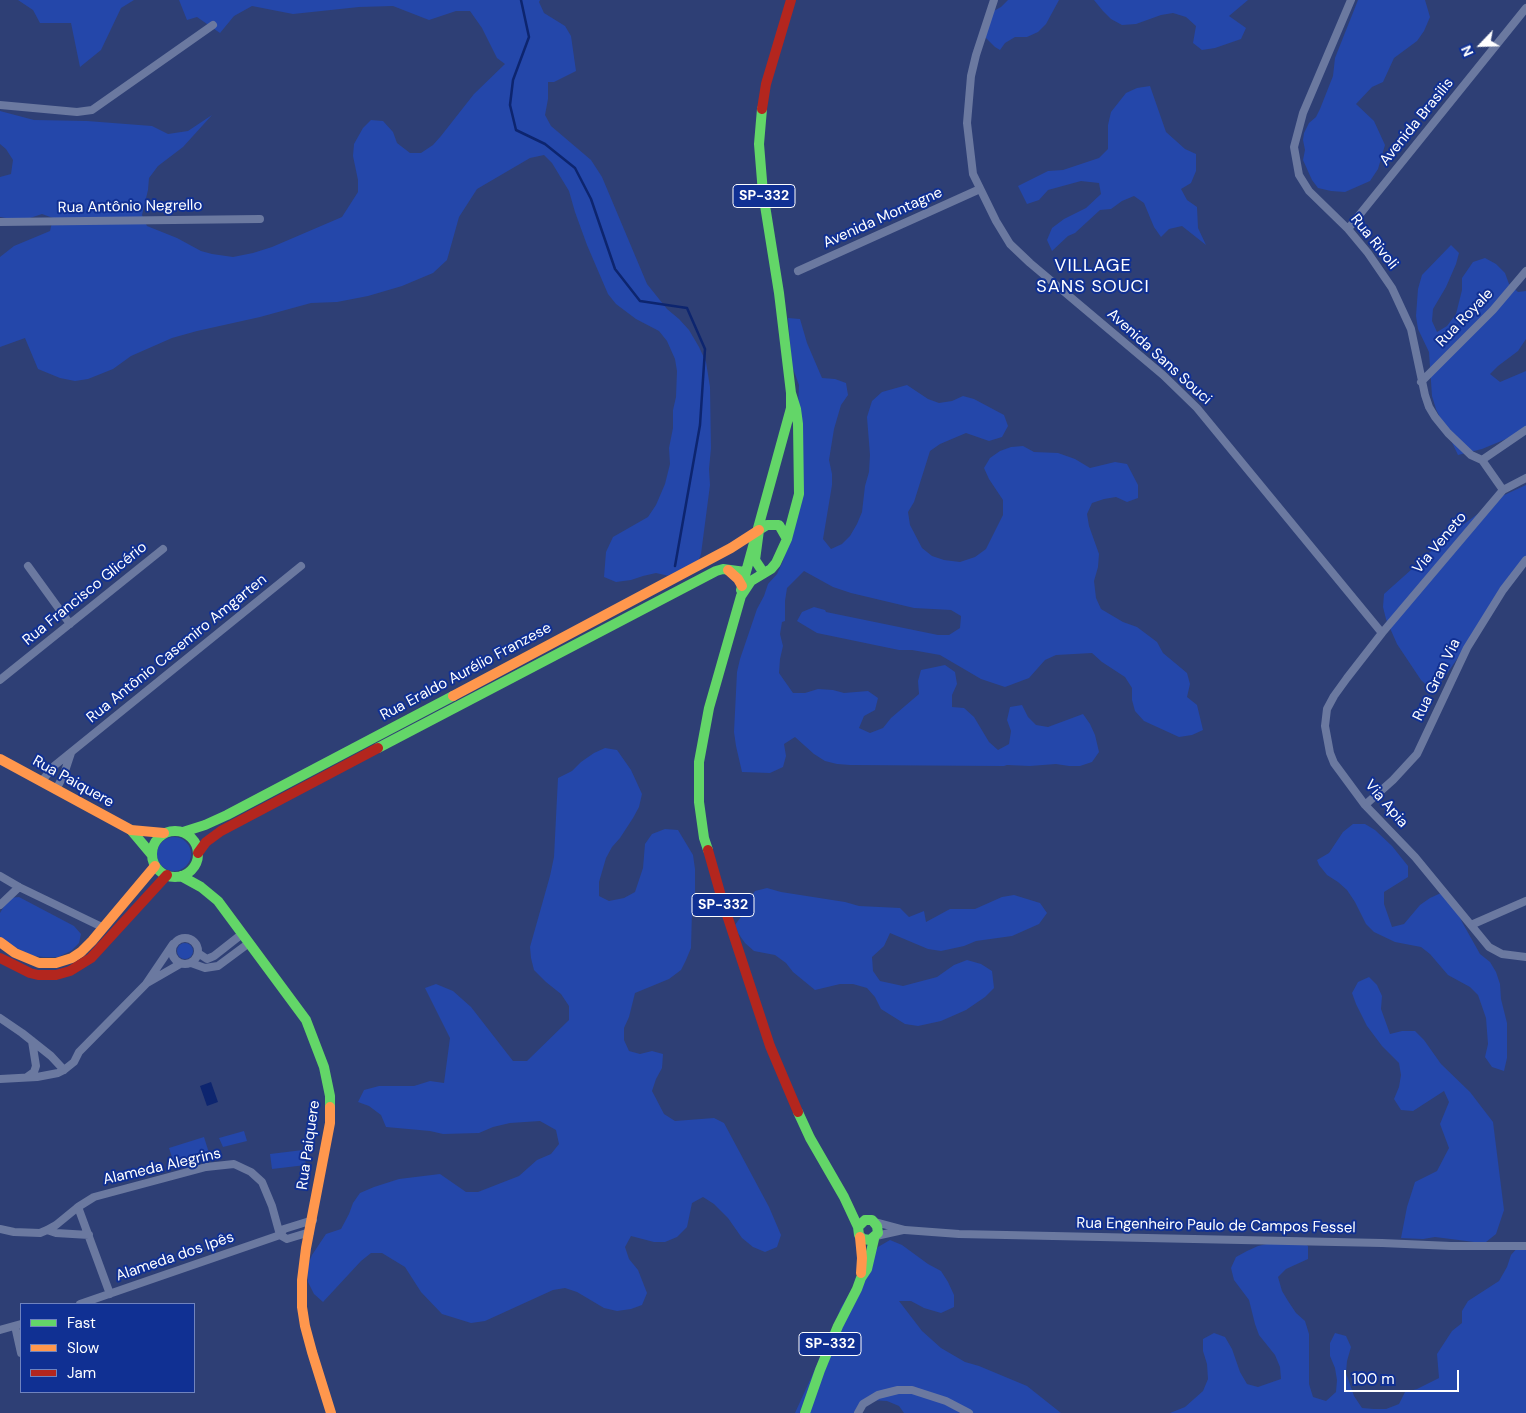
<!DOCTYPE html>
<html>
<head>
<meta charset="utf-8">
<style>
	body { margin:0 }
	#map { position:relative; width:1526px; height:1413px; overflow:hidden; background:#2e3f75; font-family:"DM Sans",sans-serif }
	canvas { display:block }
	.legend { position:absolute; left:20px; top:1303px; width:175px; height:90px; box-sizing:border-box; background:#103093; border:1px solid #7083be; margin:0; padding:6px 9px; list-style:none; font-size:15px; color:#fff }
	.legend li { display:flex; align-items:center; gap:10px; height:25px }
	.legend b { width:25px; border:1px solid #7083be }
	.north { position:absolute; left:1456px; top:20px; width:50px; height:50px; -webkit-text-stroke:4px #103093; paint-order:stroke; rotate:246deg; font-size:14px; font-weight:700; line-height:20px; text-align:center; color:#fff }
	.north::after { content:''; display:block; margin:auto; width:18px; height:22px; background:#fff; clip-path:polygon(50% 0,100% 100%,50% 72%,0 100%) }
	.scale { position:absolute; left:1344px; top:1370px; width:115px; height:22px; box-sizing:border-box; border:2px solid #fff; border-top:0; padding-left:6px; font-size:15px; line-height:18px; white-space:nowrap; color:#fff; -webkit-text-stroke:4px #103093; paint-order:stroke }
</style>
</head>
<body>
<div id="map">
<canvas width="1526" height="1413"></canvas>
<ul class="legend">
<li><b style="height:6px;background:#63d668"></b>Fast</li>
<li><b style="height:6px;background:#ff974d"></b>Slow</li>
<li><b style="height:6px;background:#b3261e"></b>Jam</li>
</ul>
<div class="north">N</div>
<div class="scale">100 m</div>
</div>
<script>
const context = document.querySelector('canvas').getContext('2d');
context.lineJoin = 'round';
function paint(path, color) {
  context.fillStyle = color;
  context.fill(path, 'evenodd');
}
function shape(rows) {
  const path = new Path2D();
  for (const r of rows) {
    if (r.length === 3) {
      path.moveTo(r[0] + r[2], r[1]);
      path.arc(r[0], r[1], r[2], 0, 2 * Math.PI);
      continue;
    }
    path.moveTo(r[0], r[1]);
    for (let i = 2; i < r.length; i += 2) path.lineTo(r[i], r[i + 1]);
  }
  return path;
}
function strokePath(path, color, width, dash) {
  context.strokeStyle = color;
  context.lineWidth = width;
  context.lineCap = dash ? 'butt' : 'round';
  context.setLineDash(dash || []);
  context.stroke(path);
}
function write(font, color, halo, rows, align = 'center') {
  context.font = font + ' "DM Sans",sans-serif';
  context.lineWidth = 4;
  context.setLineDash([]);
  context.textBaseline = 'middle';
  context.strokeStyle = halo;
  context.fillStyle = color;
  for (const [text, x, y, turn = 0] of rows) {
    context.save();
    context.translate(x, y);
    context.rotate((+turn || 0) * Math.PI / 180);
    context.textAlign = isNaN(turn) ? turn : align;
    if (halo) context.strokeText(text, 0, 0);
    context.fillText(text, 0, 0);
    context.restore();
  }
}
paint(shape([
	[18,0,134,0,121,8,101,50,80,67,71,23,40,23,33,10],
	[179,0,540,0,539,2,544,13,565,26,571,36,576,71,554,82,548,82,548,99,545,115,551,126,591,160,602,177,647,284,667,309,679,319,689,330,699,347,706,362,710,387,711,448,709,469,710,485,701,554,695,570,669,576,656,573,643,576,631,580,616,582,604,577,606,552,613,537,648,517,656,505,665,484,670,464,669,448,673,428,673,410,676,397,677,371,675,359,667,341,659,331,636,319,616,304,608,294,587,245,575,212,569,191,552,163,544,155,530,158,477,189,459,217,447,260,433,273,402,286,368,296,337,302,311,303,260,317,197,331,172,338,131,356,113,369,88,379,75,381,60,378,38,369,25,338,0,347,0,257,14,246,50,231,53,218,42,214,30,218,12,219,0,217,0,177,11,174,13,160,6,149,0,144,0,111,34,120,87,121,152,126,168,134,188,131,212,115,183,147,158,166,149,178,148,190,142,215,147,226,177,238,201,251,212,254,233,257,253,253,272,247,342,217,358,192,358,180,353,156,354,144,363,128,371,120,383,121,393,132,397,143,410,153,421,153,433,145,441,136,474,94,505,64,497,58,482,28,470,11,456,11,429,20,393,6,359,7,293,14,252,6,234,16,220,33,197,17,187,20],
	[1008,0,1059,0,1046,24,1038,32,1027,37,1015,37,1005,43,1000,50,995,47,985,37,990,13,1001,7],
	[1094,0,1248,0,1229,16,1246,28,1241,39,1215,48,1202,50,1193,43,1196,26,1186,17,1173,13,1161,15,1136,24,1122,25,1111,19,1103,11],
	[1358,0,1425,0,1430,17,1424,31,1417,41,1394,58,1383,82,1372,87,1356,104,1374,121,1385,145,1378,169,1370,181,1345,192,1331,191,1318,188,1312,180,1303,160,1305,150,1303,140,1304,133,1309,123,1316,117,1320,109,1333,76,1335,58],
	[1150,86,1166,132,1185,149,1196,154,1196,171,1191,183,1181,189,1187,200,1197,207,1198,228,1206,245,1182,226,1169,229,1161,237,1154,227,1144,203,1134,196,1122,201,1111,209,1100,210,1075,233,1068,236,1052,251,1047,240,1052,228,1064,219,1086,208,1101,194,1099,183,1081,181,1048,190,1039,200,1027,204,1018,186,1048,171,1063,170,1099,158,1108,149,1108,125,1111,112,1126,93,1137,88],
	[1451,245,1459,253,1456,264,1446,287,1433,309,1432,321,1437,332,1447,326,1456,314,1462,290,1462,278,1473,262,1485,258,1496,264,1505,273,1509,284,1518,292,1526,291,1526,339,1518,351,1498,366,1490,374,1500,382,1526,371,1526,427,1511,437,1482,449,1458,455,1436,409,1432,396,1429,352,1418,329,1416,316,1418,289,1422,275],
	[788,318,800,319,807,343,822,378,835,379,846,383,848,395,841,405,834,429,829,460,832,474,832,485,823,539,831,549,842,544,850,536,857,524,862,512,865,486,869,472,870,455,867,417,872,401,882,392,907,385,928,399,939,403,952,401,963,396,974,399,1004,415,1008,426,1002,437,989,441,966,433,940,444,930,451,914,502,908,512,910,525,922,548,932,556,944,560,960,562,975,557,986,549,1003,515,1003,500,989,479,984,468,990,458,1000,451,1011,447,1023,446,1034,452,1058,453,1075,459,1090,468,1115,462,1127,464,1138,485,1138,498,1127,502,1116,497,1104,499,1092,503,1087,514,1089,526,1099,554,1098,567,1094,581,1096,598,1101,609,1123,622,1137,627,1157,642,1163,653,1187,673,1190,684,1187,697,1197,705,1203,730,1192,735,1179,737,1144,721,1135,711,1132,700,1132,688,1125,677,1102,662,1092,653,1056,655,1045,660,1029,678,1005,687,981,679,940,655,912,650,899,650,817,633,797,621,802,612,814,607,825,610,826,612,938,635,949,635,960,628,961,616,951,610,914,608,851,593,833,587,804,571,787,588,785,601,785,621,782,622,780,634,783,646,780,659,779,673,793,693,805,693,818,689,833,690,844,693,868,691,878,698,875,710,864,716,859,728,870,733,883,728,891,718,919,694,918,681,921,670,945,665,955,672,957,684,952,695,952,707,964,708,974,717,989,742,998,750,1009,744,1011,731,1007,720,1010,707,1022,705,1028,717,1036,725,1048,727,1083,714,1090,724,1095,735,1099,752,1092,762,1080,766,1069,766,1056,764,1030,766,1007,765,1004,766,850,765,837,764,825,761,814,754,795,737,784,744,786,756,783,767,770,773,742,772,736,746,734,732,737,672,740,659,757,609,764,596,768,584,777,574,783,561,793,519,799,385,792,366],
	[1526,485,1526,564,1483,622,1434,692,1421,680,1397,644,1386,619,1383,607,1384,594,1412,569,1421,559,1452,535,1460,527,1502,496],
	[605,748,617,750,631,770,642,794,639,807,633,818,620,838,612,847,606,858,599,882,599,896,609,901,624,898,635,892,643,868,645,844,652,834,665,829,678,830,693,855,695,869,695,895,692,911,691,948,686,960,681,970,669,979,635,993,629,1017,624,1028,624,1040,629,1051,640,1054,652,1051,663,1054,662,1068,656,1079,652,1091,664,1114,675,1121,714,1118,724,1123,769,1207,781,1235,777,1247,765,1252,753,1247,742,1238,728,1218,714,1204,703,1197,692,1203,687,1227,677,1237,665,1242,654,1242,631,1236,625,1247,629,1259,638,1270,647,1293,642,1305,631,1309,617,1311,604,1308,577,1292,565,1288,553,1290,485,1321,471,1323,442,1314,421,1292,405,1267,382,1253,371,1253,361,1261,323,1302,314,1294,308,1282,307,1267,312,1255,326,1234,341,1229,349,1214,353,1203,360,1193,374,1187,399,1179,440,1174,466,1192,478,1192,519,1176,537,1160,551,1154,559,1144,556,1130,540,1121,510,1123,493,1127,479,1133,443,1134,430,1131,386,1127,381,1115,369,1106,358,1102,364,1090,379,1086,414,1086,430,1081,444,1083,450,1038,425,988,436,984,453,991,471,1007,513,1061,527,1061,569,1020,569,1006,561,994,546,982,534,970,531,958,530,947,550,876,554,857,558,778,572,771,581,762,594,753],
	[1353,824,1365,824,1375,830,1392,846,1408,866,1408,877,1384,892,1384,904,1392,927,1404,924,1420,905,1430,898,1441,893,1452,898,1462,922,1480,954,1490,962,1496,972,1500,984,1501,999,1507,1023,1507,1058,1504,1071,1492,1067,1485,1057,1488,1044,1486,1018,1478,995,1470,987,1448,975,1430,954,1421,947,1395,942,1374,932,1366,924,1355,902,1347,890,1338,882,1327,875,1319,865,1317,860,1329,853,1343,832],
	[174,854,17],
	[767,888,781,892,845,902,859,906,900,908,909,917,924,911,926,922,950,909,975,909,1002,897,1014,895,1040,903,1047,913,1039,924,1012,936,976,941,964,946,941,951,928,949,890,933,884,946,872,957,873,971,880,981,903,986,937,977,954,965,967,960,981,964,992,971,994,988,985,997,966,1010,941,1021,918,1026,905,1024,881,1009,875,997,867,988,853,984,840,984,815,990,793,972,786,963,775,955,754,951,745,943,738,933,735,925,743,914,747,902,755,891],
	[19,897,74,926,81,934,79,943,71,951,58,957,45,957,32,956,3,941,0,937,0,913,9,898],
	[185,951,8],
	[1369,977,1377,985,1382,996,1381,1009,1390,1034,1402,1031,1415,1031,1424,1040,1441,1064,1470,1092,1493,1122,1504,1210,1496,1234,1486,1242,1474,1242,1435,1237,1423,1239,1401,1238,1407,1207,1415,1182,1437,1171,1449,1148,1440,1124,1449,1102,1444,1091,1413,1111,1401,1110,1394,1099,1399,1087,1401,1075,1399,1063,1382,1046,1367,1026,1356,1004,1352,993,1358,982],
	[244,1131,247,1141,223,1147,219,1138],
	[204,1137,209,1153,174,1164,169,1148],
	[303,1150,306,1165,272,1169,270,1154],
	[1297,1237,1308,1246,1308,1259,1286,1269,1278,1277,1282,1291,1288,1301,1296,1313,1305,1321,1309,1334,1309,1384,1313,1397,1326,1401,1336,1392,1337,1380,1335,1368,1330,1356,1330,1343,1335,1333,1346,1336,1351,1347,1347,1361,1346,1373,1354,1396,1362,1408,1374,1409,1386,1409,1399,1404,1405,1392,1417,1389,1439,1378,1437,1354,1452,1331,1462,1323,1462,1311,1468,1301,1499,1281,1507,1267,1511,1255,1519,1246,1526,1244,1526,1413,1170,1413,1185,1407,1203,1391,1208,1379,1207,1364,1203,1351,1203,1339,1214,1333,1225,1337,1232,1349,1240,1372,1247,1384,1258,1387,1281,1379,1280,1367,1275,1355,1259,1335,1255,1324,1249,1300,1234,1280,1231,1268,1236,1257,1247,1251,1258,1246],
	[890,1240,902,1245,928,1264,941,1271,948,1282,954,1295,954,1307,941,1313,924,1308,911,1301,899,1301,922,1331,941,1348,965,1362,979,1366,1027,1386,1061,1413,904,1413,899,1406,887,1401,871,1400,858,1413,795,1413,836,1323,840,1309,878,1247]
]), '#2447aa');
paint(shape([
	[211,1082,218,1102,207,1106,200,1086]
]), '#0d256f');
strokePath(shape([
	[521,0,529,37,513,80,510,105,516,130,545,144,575,168,591,199,615,269,640,301,687,308,705,349,700,425,675,566]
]), '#0d256f', 2.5);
strokePath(shape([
	[994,0,976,55,971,76,967,123,973,174,996,221,1010,244,1030,263,1163,375,1197,408,1382,633],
	[1351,0,1303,113,1294,147,1299,175,1309,191,1348,229,1368,253,1392,288,1411,329,1425,395,1429,407,1435,417,1448,433,1471,455,1482,460,1503,490],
	[0,105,77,112,92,110,213,25],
	[0,222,260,219],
	[1348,229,1526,8],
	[798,271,980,189],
	[1421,382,1493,310,1526,271],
	[1482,460,1526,430],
	[1526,478,1503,490,1382,633,1347,678,1334,696,1327,709,1325,726,1330,753,1334,763,1365,805,1415,857,1489,947,1502,954,1526,957],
	[28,566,70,624],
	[0,680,163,549],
	[41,782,54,766,301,566],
	[56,790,64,774,71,753],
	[1365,805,1393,780,1417,754,1467,648,1503,590,1526,560],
	[0,876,19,887,102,927],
	[0,905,19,887],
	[1471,925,1526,901],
	[185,951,13],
	[198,953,207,959,214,956,242,934],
	[191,963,205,968,218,966,249,943],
	[147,983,180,964],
	[0,1018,22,1033,51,1056,64,1070],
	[27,1077,34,1072,36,1066,32,1041],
	[0,1079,37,1077,58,1073,64,1070,74,1062,79,1052,146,984,173,944],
	[78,1207,110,1294],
	[875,1222,905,1230,959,1234,1382,1243,1451,1246,1526,1246],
	[0,1229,14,1232,40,1233,47,1230,56,1225,78,1207,94,1197,206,1167,234,1164,251,1172,262,1182,272,1206,280,1235],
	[47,1230,56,1233,89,1235],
	[280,1235,284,1229,313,1220],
	[280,1235,287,1239,310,1232],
	[876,1236,903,1230],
	[80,1304,280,1235],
	[15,1326,21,1353],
	[0,1330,21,1324],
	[858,1413,863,1404,878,1395,898,1390,912,1390,946,1401,969,1413]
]), '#6b79a0', 8);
strokePath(shape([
	[763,572,755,560,759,530,767,525,779,525,787,539],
	[741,590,791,408,791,393,779,293,763,193,759,144,762,109],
	[378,748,716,571,723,569,745,572],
	[131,830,152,855],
	[175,854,23],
	[183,832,205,825,227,815,453,696],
	[708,850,704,838,699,802,699,762,709,708,741,596,751,581,771,569,776,563,787,539,799,494,798,424,796,409,791,393],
	[181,876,201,887,218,901,306,1020,324,1067,330,1096,330,1107],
	[798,1112,810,1138,844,1197,858,1227,859,1235,863,1239,870,1240,878,1233,877,1226,872,1220,865,1220,858,1227],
	[805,1413,820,1370,838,1326,857,1289,861,1278,867,1269,874,1239]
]), '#63d668', 10);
strokePath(shape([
	[728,570,738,579,742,586],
	[453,696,731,548,759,530],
	[0,759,131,830,164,833],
	[0,942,15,953,39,963,56,963,72,958,81,952,92,941,155,866],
	[330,1107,330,1123,306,1248,302,1280,302,1307,305,1326,312,1352,331,1413],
	[860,1237,862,1258,861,1273]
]), '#ff974d', 10);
strokePath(shape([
	[762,109,766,84,791,0],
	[708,850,723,903,770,1046,798,1112],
	[198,853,206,842,221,831,378,748],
	[0,958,30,973,38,975,56,975,70,971,91,958,167,875]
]), '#b3261e', 10);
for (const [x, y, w] of [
	[764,196,62],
	[723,905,62],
	[830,1344,62]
]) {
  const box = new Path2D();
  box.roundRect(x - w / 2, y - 11.5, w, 23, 4);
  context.fillStyle = '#103093';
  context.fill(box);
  strokePath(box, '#fff', 1);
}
write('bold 14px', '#fff', null, [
	["SP-332",764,196],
	["SP-332",723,905],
	["SP-332",830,1344]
]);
write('15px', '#fff', '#103093', [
	["Avenida Brasilis",1417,122,-51],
	["Rua Antônio Negrello",130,207,-1],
	["Avenida Montagne",883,218,-24],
	["Rua Rivoli",1374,242,51],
	["Rua Royale",1465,318,-46],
	["Avenida Sans Souci",1159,357,42],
	["Via Veneto",1440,543,-50],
	["Rua Francisco Glicério",85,594,-39],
	["Rua Antônio Casemiro Amgarten",177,649,-39],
	["Rua Eraldo Aurélio Franzese",466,672,-28],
	["Rua Gran Via",1437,680,-64],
	["Rua Paiquere",73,782,29],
	["Via Apia",1386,804,49],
	["Rua Paiquere",309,1145,-82],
	["Alameda Alegrins",162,1167,-13],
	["Rua Engenheiro Paulo de Campos Fessel",1216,1226,1],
	["Alameda dos Ipês",175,1257,-19]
]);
context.letterSpacing = '1px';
write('18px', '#fff', '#103093', [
	["VILLAGE",1093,266],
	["SANS SOUCI",1093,287]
]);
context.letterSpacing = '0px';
</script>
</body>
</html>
